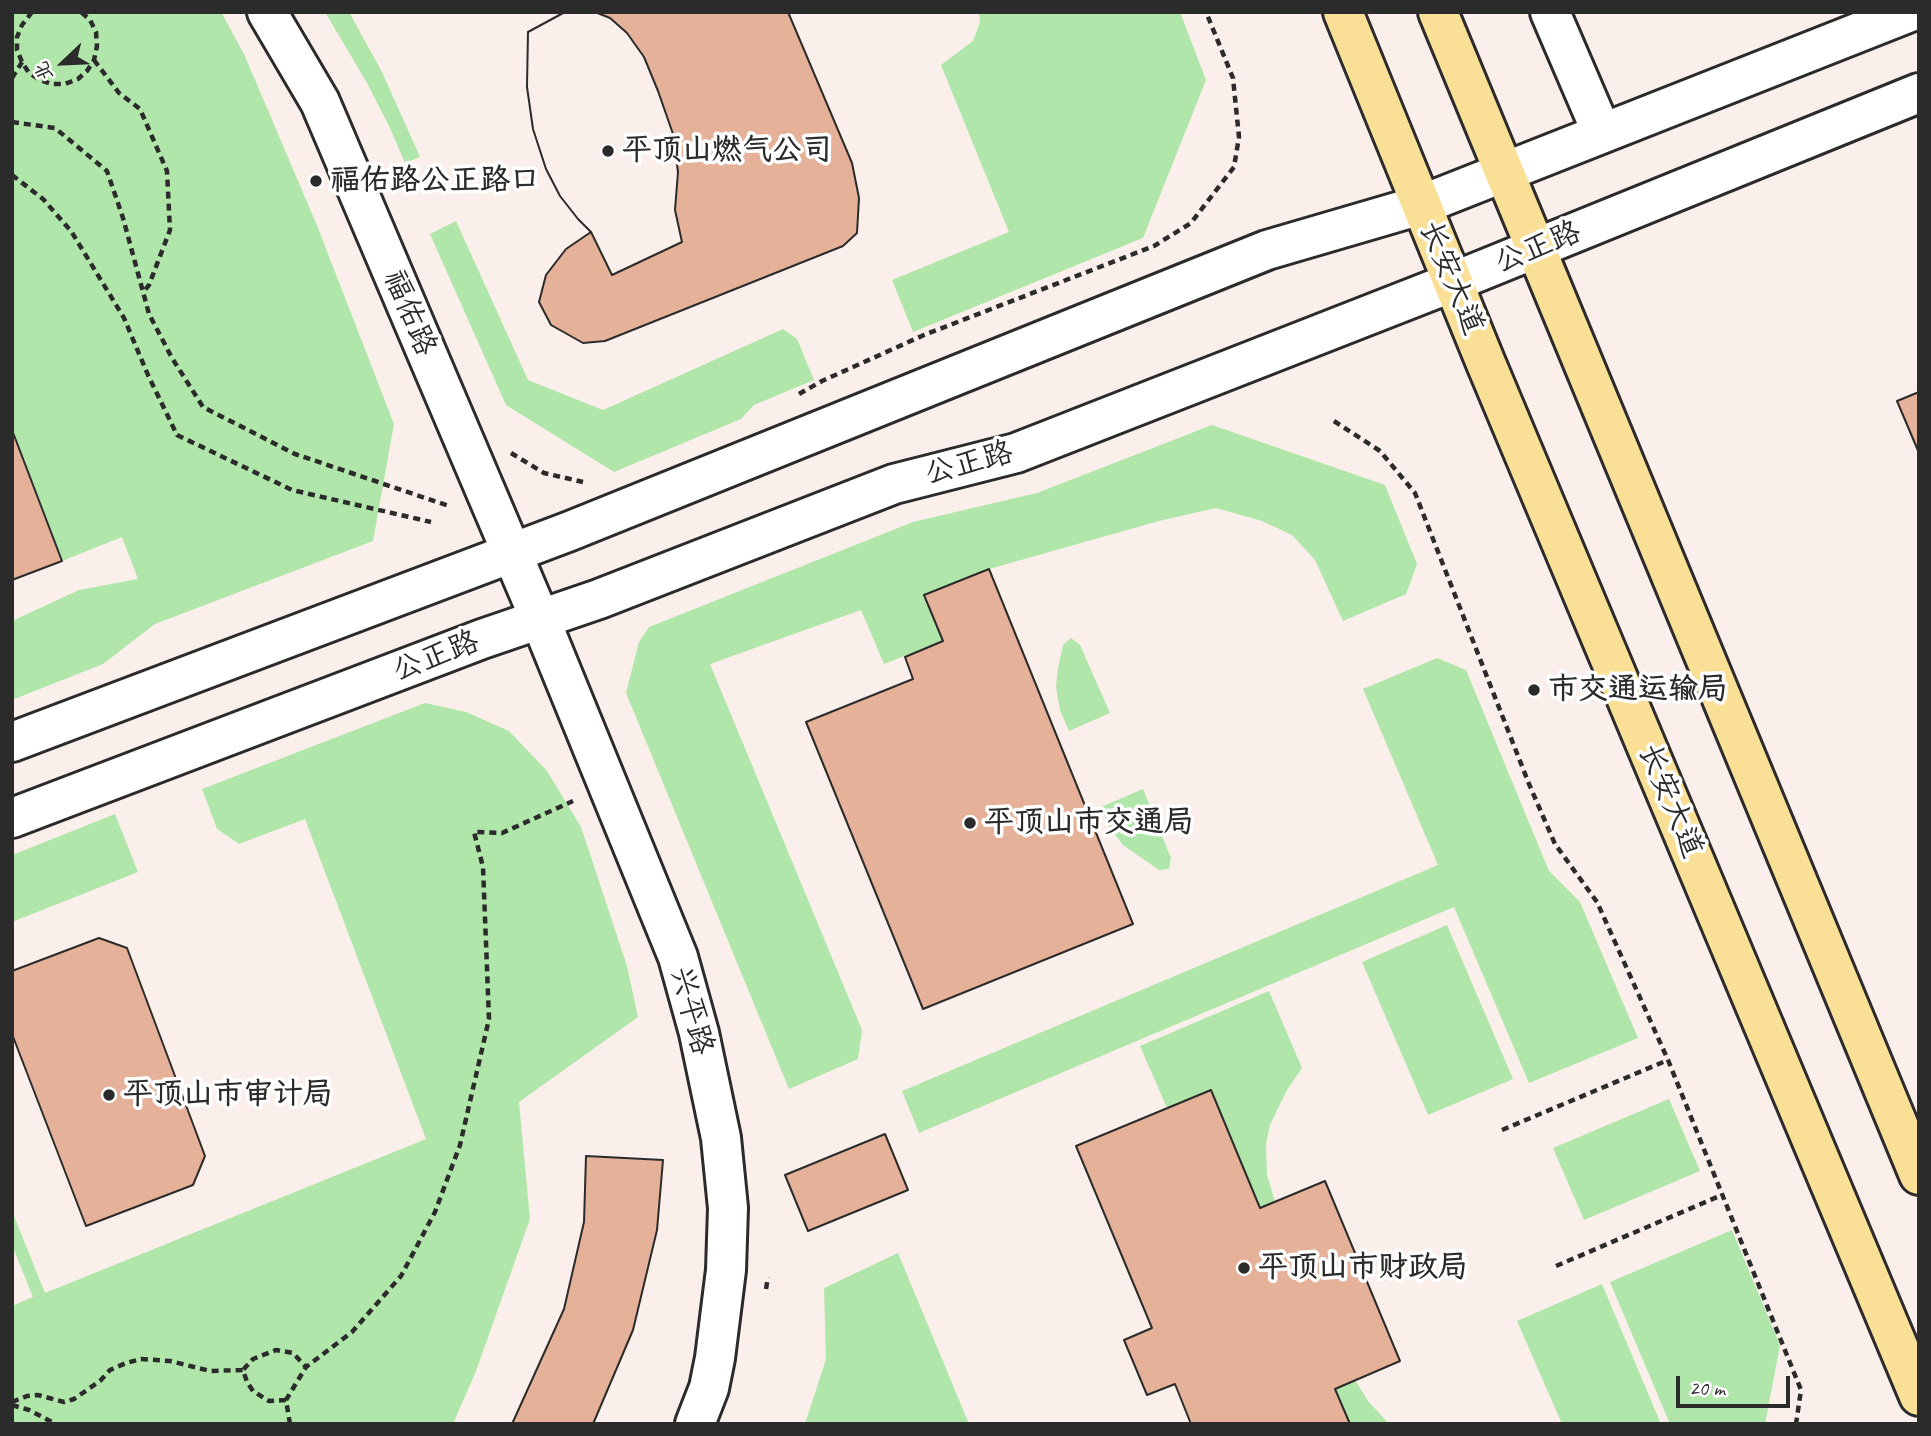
<!DOCTYPE html>
<html>
<head>
<meta charset="utf-8">
<style>
	body { margin:0 }
	#map { position:relative; width:1931px; height:1436px; overflow:hidden; background:#faefea; font-family:Caveat,"LXGW WenKai TC",sans-serif }
	canvas { display:block }
	.frame { position:absolute; inset:0; border:14px solid #2b2b2b; pointer-events:none }
	.north { position:absolute; left:28px; top:28px; width:70px; height:70px; -webkit-text-stroke:5px #fff; paint-order:stroke; rotate:247deg; font-size:19px; font-weight:700; line-height:28px; text-align:center; color:#2b2b2b }
	.north::after { content:''; display:block; margin:auto; width:24px; height:32px; background:#2b2b2b; clip-path:polygon(50% 0,100% 100%,50% 72%,0 100%) }
	.scale { position:absolute; left:1676px; top:1376px; width:114px; height:32px; box-sizing:border-box; border:4px solid #2b2b2b; border-top:0; padding-left:9px; font-size:21px; line-height:24px; white-space:nowrap; color:#2b2b2b; -webkit-text-stroke:5px #fff; paint-order:stroke }
</style>
</head>
<body>
<div id="map">
<canvas width="1931" height="1436"></canvas>
<div class="frame"></div>
<div class="north">北</div>
<div class="scale">20 m</div>
</div>
<script>
const context = document.querySelector('canvas').getContext('2d');
context.lineJoin = 'round';
function paint(path, color) {
  context.fillStyle = color;
  context.fill(path, 'evenodd');
}
function shape(rows) {
  const path = new Path2D();
  for (const r of rows) {
    path.moveTo(r[0], r[1]);
    for (let i = 2; i < r.length; i += 2) path.lineTo(r[i], r[i + 1]);
  }
  return path;
}
function strokePath(path, color, width, dash) {
  context.strokeStyle = color;
  context.lineWidth = width;
  context.lineCap = dash ? 'butt' : 'round';
  context.setLineDash(dash || []);
  context.stroke(path);
}
function write(font, color, halo, rows, align = 'center') {
  context.font = font + ' Caveat,"LXGW WenKai TC",sans-serif';
  context.lineWidth = 7;
  context.setLineDash([]);
  context.textBaseline = 'middle';
  context.strokeStyle = halo;
  context.fillStyle = color;
  for (const [text, x, y, turn = 0] of rows) {
    context.save();
    context.translate(x, y);
    context.rotate((+turn || 0) * Math.PI / 180);
    context.textAlign = isNaN(turn) ? turn : align;
    if (halo) context.strokeText(text, 0, 0);
    context.fillText(text, 0, 0);
    context.restore();
  }
}
paint(shape([
	[12,12,221,12,244,54,316,223,394,424,373,541,155,624,103,664,12,700,12,621,79,590,138,579,122,537,62,561,12,430],
	[325,12,349,12,382,72,420,157,405,163,389,126,367,83],
	[979,12,1180,12,1206,80,1143,238,913,332,892,280,1009,232,941,65,973,41,980,22],
	[456,221,528,380,603,410,783,329,797,339,814,380,754,405,741,419,614,472,506,405,430,234],
	[1212,425,1385,485,1417,564,1406,594,1343,621,1315,560,1292,535,1262,521,1216,508,1159,521,989,569,925,595,943,641,884,664,861,610,710,664,862,1030,858,1059,789,1089,626,693,639,642,649,627,913,522,1037,493],
	[1071,638,1080,645,1110,713,1069,731,1060,710,1056,687,1058,668,1063,645],
	[1437,658,1466,670,1549,871,1580,902,1638,1038,1529,1083,1454,907,919,1133,902,1091,1438,865,1363,689],
	[425,703,466,712,509,731,547,771,581,827,627,966,638,1017,519,1102,530,1219,476,1371,453,1424,12,1424,12,1306,33,1297,12,1245,12,1211,45,1293,426,1139,305,819,239,844,217,829,202,789],
	[1143,789,1171,858,1169,869,1159,870,1123,845,1109,827,1101,807],
	[115,814,138,872,12,922,12,855],
	[1447,925,1513,1079,1428,1115,1362,962],
	[1269,991,1302,1068,1287,1090,1270,1125,1266,1144,1267,1175,1275,1202,1260,1208,1211,1090,1167,1108,1140,1046],
	[1669,1099,1700,1171,1584,1220,1553,1148],
	[1732,1230,1780,1345,1765,1424,1670,1424,1610,1282],
	[898,1253,969,1424,805,1424,826,1359,824,1288],
	[1602,1284,1661,1424,1562,1424,1517,1321],
	[1355,1380,1368,1401,1389,1424,1350,1424,1335,1389]
]), '#b0e6a9');
const building = shape([
	[565,12,788,12,852,163,859,198,857,233,843,246,605,341,583,343,551,325,539,302,546,275,566,249,591,232,578,219,560,196,546,169,533,129,527,87,528,32,565,12],
	[565,12,595,12,610,18,627,33,644,57,658,91,673,134,678,172,675,210,682,242,612,275,591,232,578,219,560,196,546,169,533,129,527,87,528,32,565,12],
	[1919,392,1919,453,1897,401,1919,392],
	[12,430,62,561,12,580,12,430],
	[989,569,1133,924,923,1009,806,722,913,679,905,657,943,641,924,595,989,569],
	[99,938,127,948,205,1156,193,1185,86,1226,12,1034,12,971,99,938],
	[1211,1090,1260,1208,1325,1181,1400,1361,1335,1389,1350,1424,1191,1424,1175,1384,1147,1395,1124,1340,1152,1328,1076,1146,1211,1090],
	[885,1134,908,1190,808,1231,785,1175,885,1134],
	[586,1156,663,1160,657,1230,633,1330,593,1424,512,1424,564,1309,584,1222,586,1156]
]);
paint(building, '#e5b198');
strokePath(building, '#2b2b2b', 2);
const tertiary = shape([
	[267,12,320,102,540,619,678,957,699,1033,721,1138,728,1208,726,1270,715,1358,709,1388,695,1424],
	[1550,12,1602,133]
]);
const secondary = shape([
	[12,742,570,531,1267,250,1421,205,1910,12],
	[12,818,482,639,599,599,894,484,1016,453,1453,282,1919,93]
]);
const primary = shape([
	[1343,12,1485,361,1919,1396],
	[1438,12,1919,1175]
]);
strokePath(tertiary, '#2b2b2b', 44);
strokePath(secondary, '#2b2b2b', 44);
strokePath(primary, '#2b2b2b', 44);
strokePath(shape([
	[32,12,22,25,17,37,17,50,22,62,29,73,40,80,52,84,65,84,78,79,87,71,94,60,97,46,96,32,90,20,81,12],
	[94,60,119,93,140,109,167,171,170,230,149,285,144,291],
	[12,78,22,62],
	[12,122,55,128,107,171,123,218,149,314,172,358,203,407,295,454,449,506],
	[12,175,43,199,71,231,124,318,148,375,177,435,292,490,431,522],
	[799,394,822,381,924,335,1154,246,1191,223,1234,167,1239,137,1233,78,1206,12],
	[1334,421,1380,451,1415,493,1529,784,1555,844,1597,902,1668,1060,1801,1390,1796,1424],
	[511,453,544,473,583,482],
	[1502,1130,1668,1060],
	[1556,1266,1722,1195],
	[766,1289,768,1277],
	[286,1400,269,1401,253,1391,247,1382,243,1370,253,1359,276,1350,293,1353,306,1367],
	[12,1402,27,1396,38,1395,64,1402,74,1399,100,1381,110,1370,126,1363,141,1359,170,1361,210,1371,243,1370],
	[12,1405,29,1410,56,1424],
	[290,1424,286,1400,306,1367,352,1332,401,1276,435,1212,460,1145,489,1019,483,867,474,832,502,833,573,801]
]), '#2b2b2b', 4.5, [7, 5]);
strokePath(tertiary, '#fff', 38);
strokePath(secondary, '#fff', 38);
strokePath(primary, '#fadf96', 38);
for (const [x, y, r, color] of [
	[608,151,7,"#2b2b2b"],
	[316,181,7,"#2b2b2b"],
	[1534,690,7,"#2b2b2b"],
	[970,823,7,"#2b2b2b"],
	[109,1095,7,"#2b2b2b"],
	[1244,1268,7,"#2b2b2b"]
]) {
  const dot = new Path2D();
  dot.arc(x, y, r, 0, 2 * Math.PI);
  context.fillStyle = color;
  context.fill(dot);
  strokePath(dot, '#fff', 2.5);
}
write('bold 30px', '#2b2b2b', '#fff', [
	["平顶山燃气公司",622,151],
	["福佑路公正路口",330,181],
	["市交通运输局",1548,690],
	["平顶山市交通局",984,823],
	["平顶山市审计局",123,1095],
	["平顶山市财政局",1258,1268]
], 'left');
write('30px', '#2b2b2b', '#fff', [
	["公正路",1538,248,-22],
	["长安大道",1451,278,67],
	["福佑路",409,313,67],
	["公正路",969,464,-15],
	["公正路",436,657,-21],
	["长安大道",1670,801,67],
	["兴平路",691,1011,75]
]);
</script>
</body>
</html>
